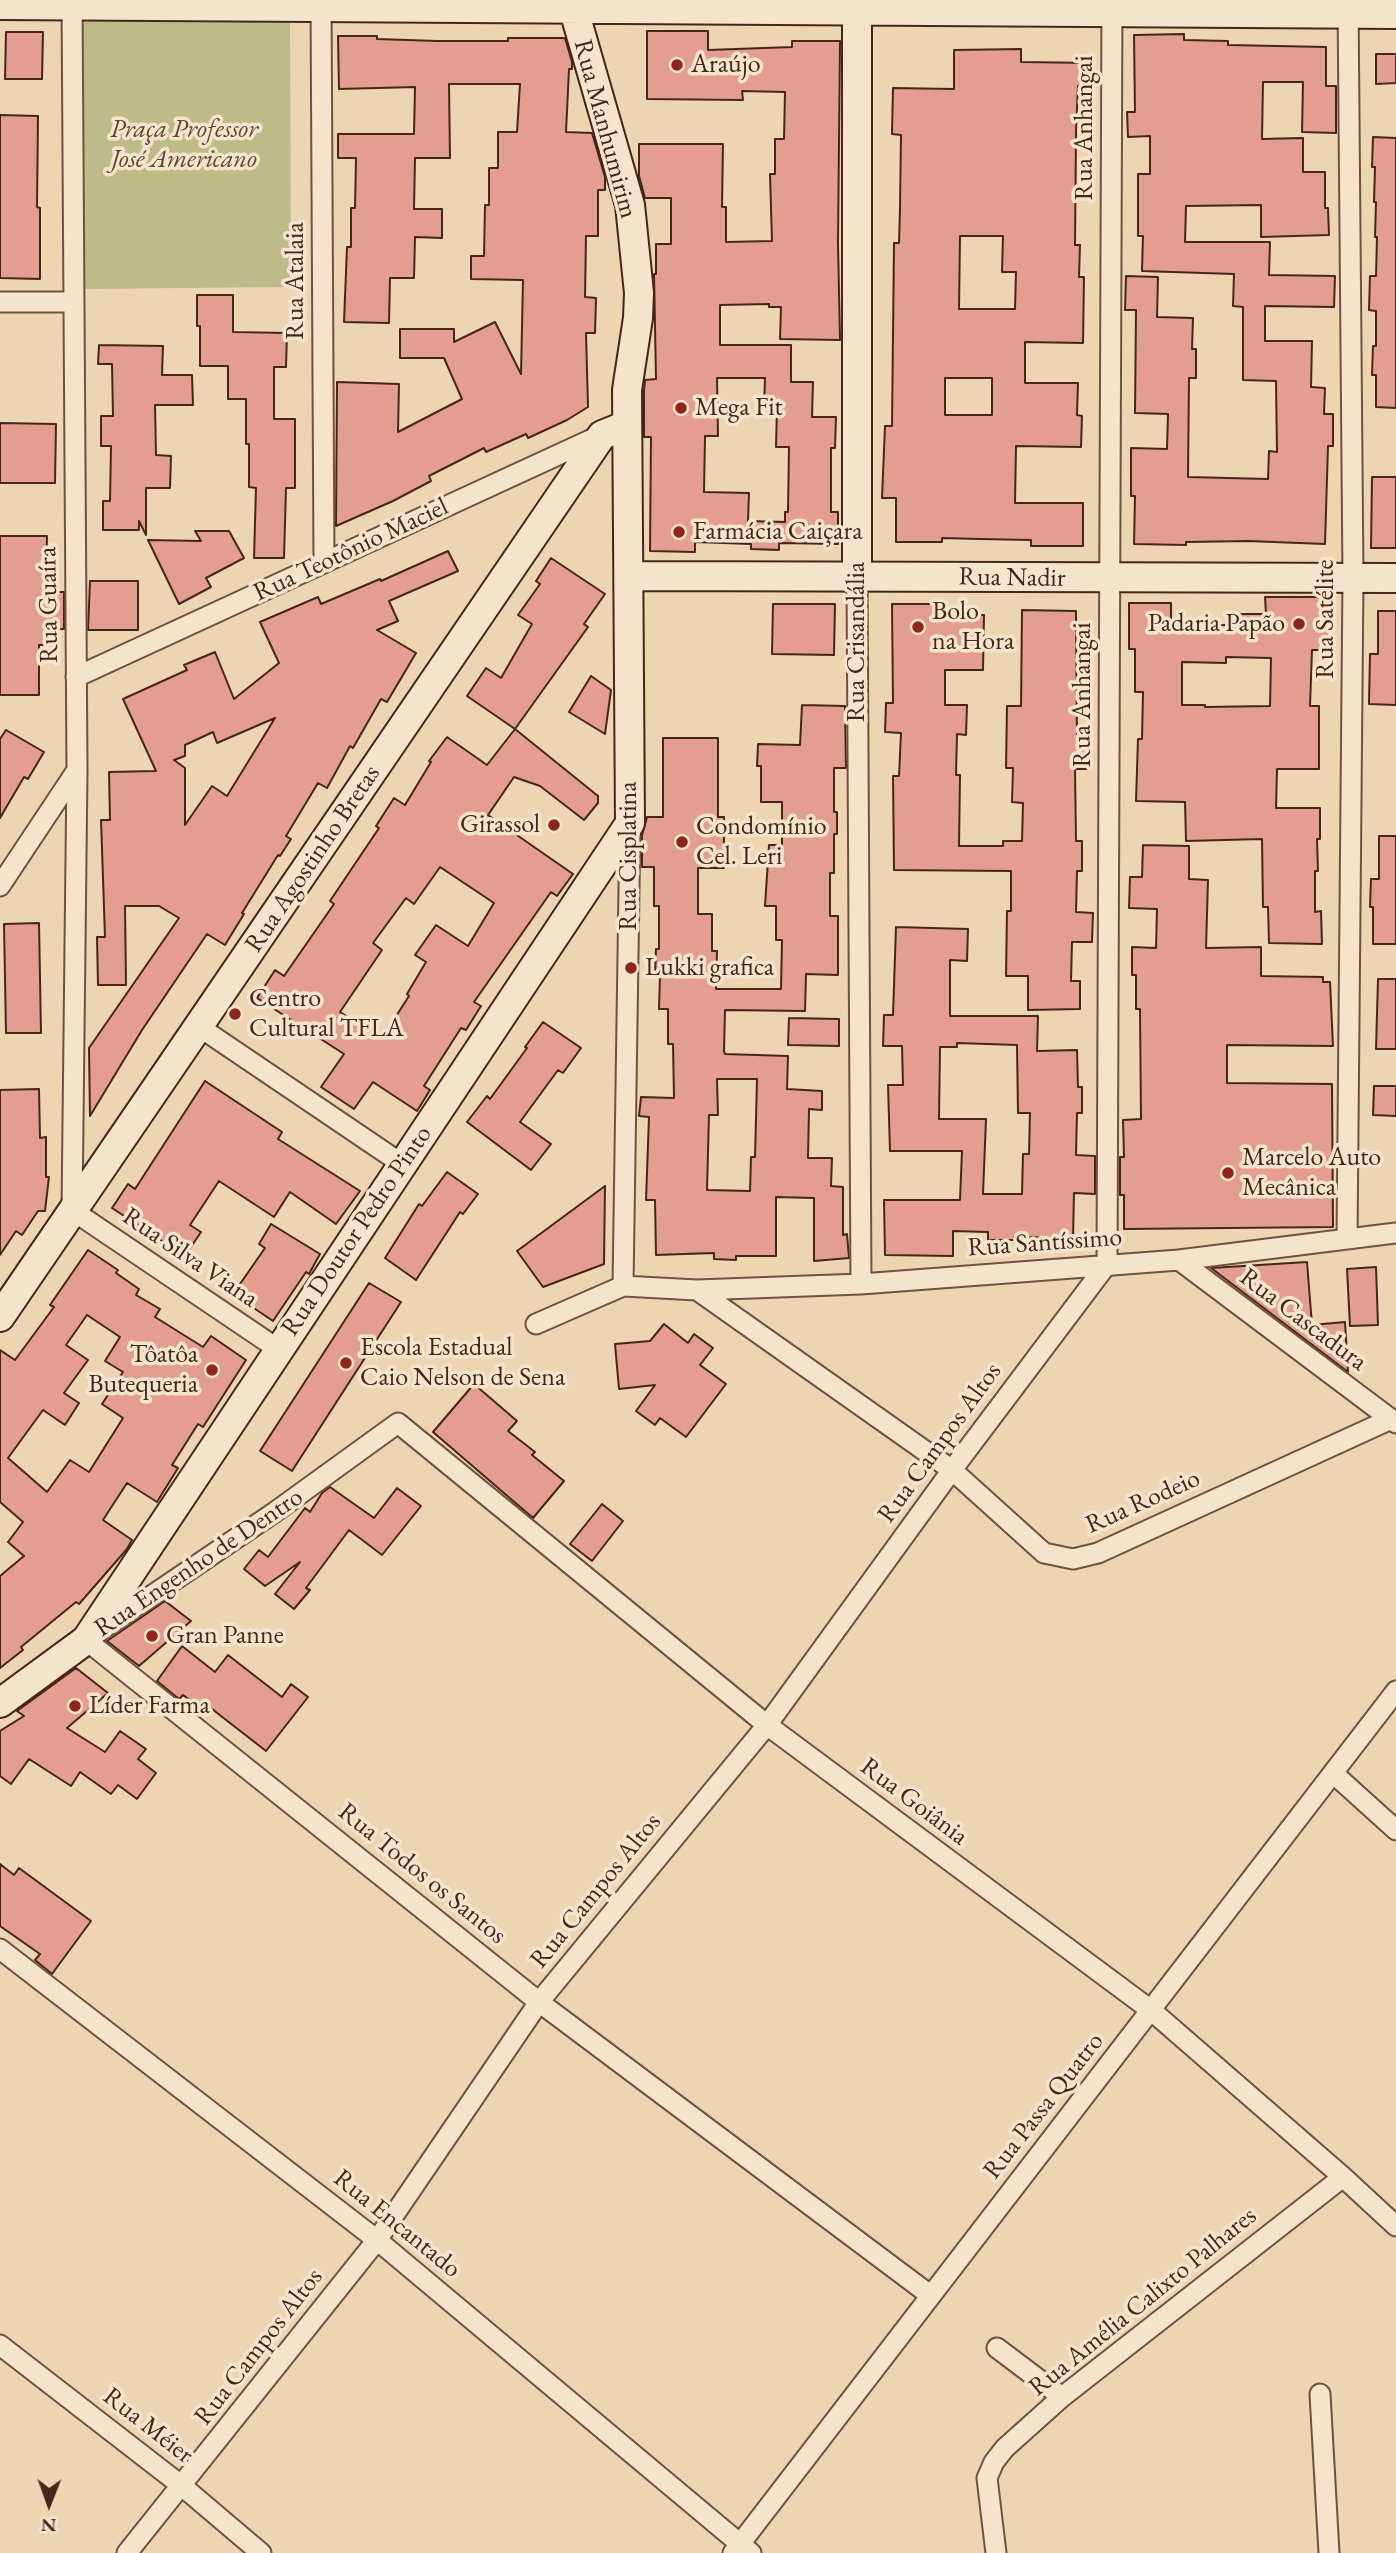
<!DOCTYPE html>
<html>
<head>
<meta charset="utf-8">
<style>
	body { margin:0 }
	#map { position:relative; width:1396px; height:2553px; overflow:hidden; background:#eed5b1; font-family:"EB Garamond",serif }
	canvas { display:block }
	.north { position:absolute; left:14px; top:2469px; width:70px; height:70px; -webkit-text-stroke:5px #f4e4cc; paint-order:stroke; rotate:181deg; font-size:19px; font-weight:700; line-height:28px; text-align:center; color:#45271a }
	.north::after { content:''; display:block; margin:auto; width:24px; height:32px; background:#45271a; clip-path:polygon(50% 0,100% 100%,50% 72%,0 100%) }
</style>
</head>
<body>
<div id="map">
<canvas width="1396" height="2553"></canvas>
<div class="north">N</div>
</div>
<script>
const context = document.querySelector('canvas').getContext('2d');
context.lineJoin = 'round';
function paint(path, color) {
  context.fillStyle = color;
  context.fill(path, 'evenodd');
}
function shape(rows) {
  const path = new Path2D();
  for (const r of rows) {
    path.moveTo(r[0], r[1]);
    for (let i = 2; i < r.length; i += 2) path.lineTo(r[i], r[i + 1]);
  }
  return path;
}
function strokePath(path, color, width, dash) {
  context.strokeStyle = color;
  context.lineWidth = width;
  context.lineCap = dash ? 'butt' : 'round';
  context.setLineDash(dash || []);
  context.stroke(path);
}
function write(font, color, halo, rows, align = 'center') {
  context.font = font + ' "EB Garamond",serif';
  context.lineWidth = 7;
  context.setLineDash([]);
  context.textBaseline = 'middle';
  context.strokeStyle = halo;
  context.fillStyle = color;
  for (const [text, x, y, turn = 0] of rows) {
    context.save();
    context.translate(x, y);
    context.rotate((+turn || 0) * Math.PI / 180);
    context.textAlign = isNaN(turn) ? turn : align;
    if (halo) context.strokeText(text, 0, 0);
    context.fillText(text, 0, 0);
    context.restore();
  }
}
paint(shape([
	[75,15,290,18,291,287,81,289]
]), '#bcbc89');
const building = shape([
	[647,31,708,31,708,50,792,47,792,41,840,41,838,243,840,340,780,339,781,307,769,307,769,304,720,305,720,345,791,345,791,382,813,382,812,417,836,417,835,448,831,448,831,512,838,512,838,544,779,543,779,550,751,549,751,544,695,542,695,552,650,551,651,437,644,437,644,391,645,380,656,379,654,274,656,274,656,244,671,244,671,198,645,198,639,176,639,144,723,144,722,207,726,207,726,242,772,241,770,174,775,174,775,139,784,139,785,92,742,91,743,100,647,99,647,31],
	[717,378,765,378,764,408,777,408,776,447,789,447,788,512,785,512,785,522,748,521,749,493,704,492,705,436,718,436,717,378],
	[6,32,43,32,42,79,5,79,6,32],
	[1184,34,1184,40,1228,41,1228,45,1326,47,1326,86,1336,86,1336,133,1302,132,1303,82,1263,82,1262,139,1303,138,1303,172,1325,172,1325,208,1328,208,1329,235,1261,237,1261,205,1186,206,1185,242,1270,242,1269,275,1335,276,1334,307,1265,306,1265,341,1312,341,1311,387,1325,388,1324,414,1333,414,1333,446,1328,446,1325,544,1248,541,1186,542,1186,545,1134,544,1135,496,1131,496,1131,448,1167,449,1168,414,1135,413,1136,310,1125,310,1126,276,1158,277,1157,317,1193,318,1192,349,1196,349,1196,378,1189,378,1188,477,1268,479,1269,451,1277,452,1276,381,1243,380,1243,307,1233,306,1234,274,1142,271,1143,236,1138,236,1138,174,1150,174,1150,136,1128,137,1127,112,1135,112,1134,35,1184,34],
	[338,36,377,36,377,39,437,41,508,41,508,38,565,38,572,62,572,69,569,69,566,132,592,133,605,177,605,190,598,190,598,236,586,236,585,297,596,298,595,333,586,333,588,407,567,420,528,438,526,434,486,452,484,448,429,476,431,481,393,501,336,526,337,382,399,384,398,432,462,399,444,358,400,358,400,329,454,329,454,342,495,322,521,374,523,280,471,279,471,256,484,256,485,205,489,205,489,168,498,168,498,132,517,132,520,84,449,84,450,158,415,158,414,209,442,209,442,238,415,237,414,278,390,278,389,323,344,322,347,247,351,247,351,208,355,208,356,158,338,158,338,134,414,134,415,87,339,89,338,36],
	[1021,49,1021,62,1092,63,1092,87,1078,86,1076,132,1075,245,1080,245,1079,277,1084,277,1083,343,1025,342,1025,383,1078,383,1077,415,1082,416,1081,447,1016,446,1015,503,1083,503,1083,546,1031,546,1031,540,980,539,942,538,942,542,896,542,896,498,882,498,885,426,892,426,894,243,899,243,900,209,901,135,892,134,893,88,954,89,954,50,1021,49],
	[960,236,1003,236,1002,272,1016,272,1015,309,959,309,960,236],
	[945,378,992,378,992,415,945,415,945,378],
	[1376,54,1396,54,1396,83,1376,84,1376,54],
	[0,115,38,116,37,207,40,208,40,279,0,278,0,115],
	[1373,137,1396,138,1396,408,1376,407,1376,375,1372,375,1373,346,1376,346,1376,311,1369,310,1370,276,1376,276,1377,237,1375,237,1376,202,1374,202,1375,167,1372,167,1373,137],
	[197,295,233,295,233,332,287,333,286,367,274,367,274,419,295,419,295,488,286,488,284,558,254,558,256,488,249,487,249,444,246,444,246,399,228,399,228,366,200,366,200,326,197,326,197,295],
	[99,345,163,346,162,375,192,375,193,405,155,405,156,455,171,456,170,488,146,488,146,535,139,521,139,530,103,530,103,501,110,501,111,446,101,446,101,416,113,416,112,364,98,364,99,345],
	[0,423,56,424,55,483,0,483,0,423],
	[1372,477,1396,477,1396,548,1371,548,1372,477],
	[195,531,229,531,244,558,206,578,211,587,179,604,148,540,201,541,195,531],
	[0,536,47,536,46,592,64,592,64,629,57,629,56,645,39,645,39,695,0,695,0,536],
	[448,551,458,571,389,601,398,621,377,630,416,653,387,702,381,699,353,748,350,746,327,788,318,783,286,836,291,839,280,856,278,855,242,913,244,914,225,945,207,934,142,1030,90,1116,89,1048,179,918,159,906,125,906,126,985,98,985,97,937,105,937,101,820,110,820,109,772,156,771,123,699,187,670,184,665,215,652,234,699,279,663,260,622,318,597,321,604,380,579,381,581,448,551],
	[275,718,227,796,212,786,185,825,185,768,174,760,185,756,185,745,213,732,217,743,275,718],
	[551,558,605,594,584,624,588,627,515,729,467,696,486,668,501,678,532,624,518,615,540,584,536,581,551,558],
	[90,581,138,581,138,630,88,630,90,581],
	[1265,597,1331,597,1332,650,1312,650,1310,706,1319,706,1319,769,1277,769,1276,808,1320,808,1320,839,1317,839,1318,871,1315,871,1315,912,1321,911,1322,944,1269,943,1268,907,1263,907,1262,839,1186,841,1185,802,1136,801,1138,739,1142,739,1143,692,1135,692,1135,649,1129,649,1129,603,1171,603,1171,625,1236,625,1236,614,1266,614,1265,597],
	[1226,657,1271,658,1270,706,1205,707,1205,705,1182,705,1182,662,1226,663,1226,657],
	[773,604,835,604,834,655,772,654,773,604],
	[892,604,944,604,945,614,984,615,983,670,945,670,945,705,967,705,966,735,957,734,956,775,960,775,959,846,1003,846,1003,841,1022,841,1023,803,1012,802,1013,768,1006,768,1007,706,1021,706,1022,610,1076,611,1077,741,1090,741,1090,769,1075,769,1076,841,1082,841,1082,871,1077,871,1076,912,1093,913,1092,942,1072,942,1071,981,1080,981,1080,1009,1028,1010,1028,976,1006,976,1007,911,1011,911,1011,871,894,870,893,776,899,776,901,733,885,732,886,703,893,703,892,604],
	[1378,611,1396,611,1396,705,1369,704,1370,654,1378,654,1378,611],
	[591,676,611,690,605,734,569,712,591,676],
	[802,705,845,706,846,768,834,768,834,812,837,812,837,834,834,834,834,873,830,873,830,916,838,916,838,975,806,974,805,1011,725,1010,724,1051,725,1054,788,1056,787,1089,822,1091,822,1110,809,1109,808,1158,832,1158,831,1186,843,1187,843,1235,847,1234,849,1258,814,1261,814,1198,776,1197,776,1256,736,1256,736,1260,714,1259,714,1253,656,1255,655,1200,646,1200,649,1117,639,1116,641,1097,674,1098,673,1044,668,1044,668,1009,659,1009,660,975,655,975,656,949,659,949,659,906,654,906,654,867,642,867,642,835,647,817,663,817,663,738,718,738,718,817,724,817,724,868,698,868,698,914,712,914,712,951,717,951,716,989,781,989,782,940,776,940,776,906,765,906,769,845,782,845,782,802,761,802,761,766,757,766,758,744,800,745,802,705],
	[717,1079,757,1079,755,1157,751,1157,750,1191,707,1190,709,1115,718,1115,717,1079],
	[515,729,598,796,598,803,584,820,540,786,514,777,488,815,573,874,557,896,551,892,474,1002,481,1006,466,1030,461,1028,424,1086,430,1090,417,1111,373,1082,354,1109,321,1087,344,1054,257,998,275,970,284,976,334,904,330,901,379,828,376,826,394,798,405,805,431,762,429,761,447,737,487,765,515,729],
	[440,867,494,903,468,946,436,925,415,955,426,962,407,994,409,996,382,1038,340,1012,382,950,373,943,406,898,414,904,440,867],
	[6,730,44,752,28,779,24,777,0,818,0,739,6,730],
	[1379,836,1396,836,1396,944,1373,944,1373,907,1370,907,1371,879,1379,879,1379,836],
	[1143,845,1189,846,1189,879,1208,880,1206,948,1261,947,1261,976,1323,977,1323,982,1330,982,1333,1046,1227,1045,1227,1083,1332,1084,1333,1227,1124,1229,1124,1195,1120,1195,1120,1157,1124,1157,1123,1120,1141,1119,1140,1009,1136,1009,1136,975,1132,975,1132,947,1156,948,1157,909,1129,908,1130,877,1142,877,1143,845],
	[39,923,41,1033,6,1033,4,924,39,923],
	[896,927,968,929,967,961,950,960,950,1016,1038,1016,1037,1051,1077,1050,1078,1087,1082,1087,1082,1113,1077,1113,1076,1155,1095,1156,1095,1194,1074,1193,1073,1238,1014,1237,1014,1240,988,1240,988,1232,953,1231,953,1256,885,1255,884,1200,960,1200,962,1151,890,1151,888,1085,903,1085,902,1046,883,1046,884,1015,893,1015,896,927],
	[957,1043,1017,1045,1018,1113,1030,1113,1029,1154,1023,1154,1022,1194,983,1194,986,1119,939,1119,940,1047,957,1047,957,1043],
	[1378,979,1396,979,1396,1049,1376,1049,1378,979],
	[789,1018,839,1019,839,1046,788,1045,789,1018],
	[543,1022,581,1048,563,1073,558,1070,520,1122,551,1144,531,1170,467,1122,487,1096,490,1099,527,1048,525,1047,543,1022],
	[205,1081,282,1132,278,1139,360,1191,336,1224,290,1192,274,1217,219,1181,190,1225,201,1232,185,1256,112,1208,128,1184,135,1189,205,1081],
	[1374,1086,1396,1086,1396,1116,1373,1115,1374,1086],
	[39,1089,40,1138,46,1137,46,1177,49,1177,45,1211,38,1211,22,1235,16,1231,0,1255,0,1090,39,1089],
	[447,1172,478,1194,463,1214,460,1212,416,1280,385,1258,419,1204,422,1206,447,1172],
	[605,1186,604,1264,543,1287,517,1251,605,1186],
	[271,1224,320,1254,309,1274,306,1272,273,1321,233,1294,265,1248,259,1244,271,1224],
	[88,1250,118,1270,116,1273,139,1289,136,1295,160,1309,155,1317,203,1347,211,1336,246,1360,203,1427,198,1424,172,1465,178,1468,157,1502,127,1483,103,1520,132,1540,127,1549,79,1604,76,1602,21,1647,23,1650,0,1668,0,1576,24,1556,8,1542,23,1522,0,1502,0,1350,15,1360,54,1307,50,1305,88,1250],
	[87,1315,120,1337,105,1361,123,1372,102,1404,123,1418,89,1472,70,1460,47,1492,8,1458,43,1410,65,1425,79,1403,64,1393,88,1360,66,1345,87,1315],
	[1307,1262,1312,1325,1345,1322,1348,1372,1211,1268,1307,1262],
	[1376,1267,1378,1325,1350,1326,1347,1269,1376,1267],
	[369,1283,401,1302,292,1471,260,1451,369,1283],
	[664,1324,688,1343,694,1334,713,1348,700,1365,726,1384,686,1437,660,1418,655,1425,636,1411,655,1385,619,1389,615,1344,650,1341,664,1324],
	[474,1384,517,1421,508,1431,535,1452,532,1455,564,1481,533,1518,433,1432,474,1384],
	[330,1487,374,1518,397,1488,421,1506,382,1555,349,1530,306,1588,310,1590,294,1609,275,1594,300,1562,265,1586,244,1569,259,1550,268,1557,305,1508,310,1512,322,1493,330,1487],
	[602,1504,623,1521,592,1561,570,1544,602,1504],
	[165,1601,191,1621,139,1666,107,1641,165,1601],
	[182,1646,215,1672,228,1655,282,1697,291,1684,308,1697,266,1751,212,1709,208,1714,183,1695,179,1699,157,1681,182,1646],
	[76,1668,108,1693,67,1728,105,1752,120,1731,146,1749,138,1759,156,1773,137,1799,118,1785,111,1794,80,1772,71,1786,29,1759,11,1784,0,1776,0,1731,24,1716,17,1711,76,1668],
	[0,1864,14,1875,19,1868,91,1921,52,1974,35,1960,40,1954,0,1926,0,1864]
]);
paint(building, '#e49e90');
strokePath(building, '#45271a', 2);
const street = shape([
	[72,0,77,770,72,1210,278,1349],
	[321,0,324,563],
	[0,302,72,302],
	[857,576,861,1284],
	[76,677,599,436],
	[0,886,77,770],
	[198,1026,402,1164],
	[1347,1239,1353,578,1348,1],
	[1179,1260,1396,1423],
	[623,1286,630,823],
	[697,1290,952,1470,1044,1553,1073,1559,1098,1553,1391,1419],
	[536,1324,623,1286,697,1290,861,1284,1179,1260,1396,1233],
	[1334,1774,1396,1830],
	[0,1949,377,2240,751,2553],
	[930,2295,539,2002,86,1640,275,1512,398,1423,767,1725,1152,2011,1343,2177,1396,2226],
	[0,2345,182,2486,261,2553],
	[997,2348,1062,2397],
	[1320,2394,1329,2553],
	[127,2553,377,2240,539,2002,767,1725,952,1470,1107,1264,1112,1],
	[733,2553,1396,1691],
	[996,2553,987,2478,994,2462,1005,2448,1062,2397,1343,2177]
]);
const secondary = shape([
	[0,5,1396,14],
	[629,576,1396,578],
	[857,576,857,0],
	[0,1317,602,435,627,425],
	[0,1703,86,1640,630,823,627,390,638,318,639,293,630,205,571,0]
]);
strokePath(street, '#6f5240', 23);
strokePath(secondary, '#45271a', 32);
strokePath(street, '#f4e4cc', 19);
strokePath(secondary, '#f4e4cc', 28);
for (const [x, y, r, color] of [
	[677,65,7,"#8f2418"],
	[681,408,7,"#8f2418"],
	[679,532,7,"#8f2418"],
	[1299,624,7,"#8f2418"],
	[918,627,7,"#8f2418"],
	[554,825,7,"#8f2418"],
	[682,842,7,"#8f2418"],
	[631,968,7,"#8f2418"],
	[235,1014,7,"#8f2418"],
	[1228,1173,7,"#8f2418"],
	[346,1363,7,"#8f2418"],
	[212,1370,7,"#8f2418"],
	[152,1636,7,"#8f2418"],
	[75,1706,7,"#8f2418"]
]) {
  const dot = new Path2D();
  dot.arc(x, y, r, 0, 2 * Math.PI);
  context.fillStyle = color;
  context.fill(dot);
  strokePath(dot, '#f4e4cc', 2.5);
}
write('26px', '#45271a', '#f4e4cc', [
	["Araújo",691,65],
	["Mega Fit",695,408],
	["Farmácia Caiçara",693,532],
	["Bolo",932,612],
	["na Hora",932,642],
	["Padaria Papão",1285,624,"right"],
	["Girassol",540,825,"right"],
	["Condomínio",696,827],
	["Cel. Leri",696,857],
	["Lukki grafica",645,968],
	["Centro",249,999],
	["Cultural TFLA",249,1029],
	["Marcelo Auto",1242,1158],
	["Mecânica",1242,1188],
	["Escola Estadual",360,1348],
	["Caio Nelson de Sena",360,1378],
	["Tôatôa",198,1355,"right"],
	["Butequeria",198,1385,"right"],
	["Gran Panne",166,1636],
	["Líder Farma",89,1706]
], 'left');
write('26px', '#45271a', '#f4e4cc', [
	["Rua Anhangai",1085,128,-90],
	["Rua Manhumirim",605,129,75],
	["Rua Atalaia",296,281,-90],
	["Rua Teotônio Maciel",351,550,-25],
	["Rua Nadir",1012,578,1],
	["Rua Guaíra",49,605,-91],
	["Rua Satélite",1326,619,-90],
	["Rua Crisandália",857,642,-90],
	["Rua Anhangai",1083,695,-90],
	["Rua Cisplatina",629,856,-90],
	["Rua Agostinho Bretas",313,859,-56],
	["Rua Doutor Pedro Pinto",357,1231,-56],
	["Rua Santíssimo",1045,1243,-4],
	["Rua Silva Viana",190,1258,34],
	["Rua Cascadura",1303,1320,37],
	["Rua Campos Altos",940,1443,-54],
	["Rua Rodeio",1143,1502,-24],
	["Rua Engenho de Dentro",199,1563,-34],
	["Rua Goiânia",914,1802,37],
	["Rua Todos os Santos",422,1874,39],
	["Rua Campos Altos",596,1891,-51],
	["Rua Passa Quatro",1044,2106,-52],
	["Rua Encantado",397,2224,39],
	["Rua Amélia Calixto Palhares",1143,2302,-39],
	["Rua Campos Altos",259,2347,-52],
	["Rua Méier",148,2426,38]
]);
write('italic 26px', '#5d4530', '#f4e4cc', [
	["Praça Professor",184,130],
	["José Americano",184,160]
]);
</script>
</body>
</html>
